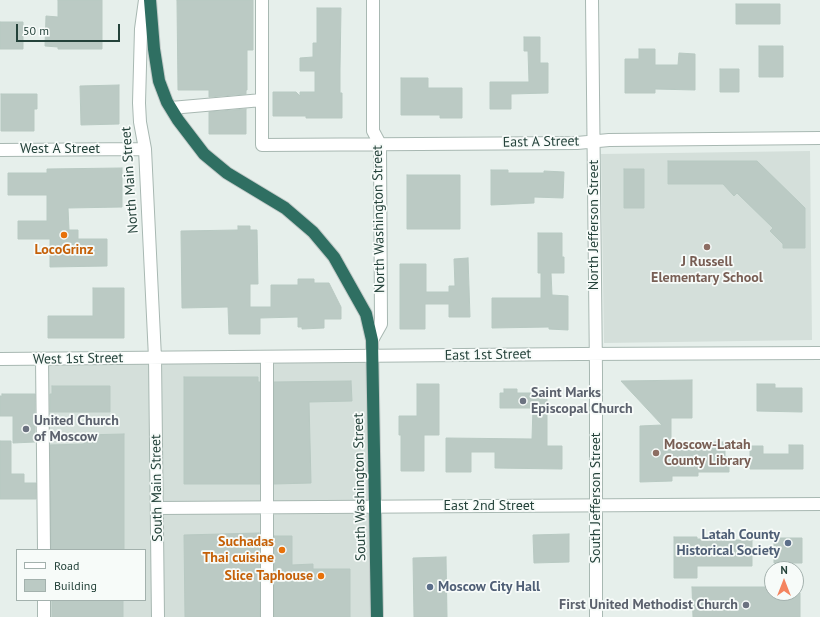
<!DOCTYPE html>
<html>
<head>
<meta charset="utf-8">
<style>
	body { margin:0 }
	#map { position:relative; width:820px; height:617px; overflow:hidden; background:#e6efeb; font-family:"PT Sans",sans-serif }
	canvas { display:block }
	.legend { position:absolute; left:16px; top:549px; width:130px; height:52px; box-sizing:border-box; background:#f7fbf9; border:1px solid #a3b1ad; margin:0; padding:5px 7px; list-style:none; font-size:12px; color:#24423a }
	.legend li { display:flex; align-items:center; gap:8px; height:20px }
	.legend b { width:20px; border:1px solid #a3b1ad }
	.north { position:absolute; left:764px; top:561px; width:40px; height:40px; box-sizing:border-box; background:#f7fbf9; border:1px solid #a3b1ad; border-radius:50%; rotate:0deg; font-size:11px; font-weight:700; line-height:16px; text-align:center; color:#24423a }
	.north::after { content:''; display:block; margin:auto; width:14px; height:18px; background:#f4845f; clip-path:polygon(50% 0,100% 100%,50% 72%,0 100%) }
	.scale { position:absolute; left:16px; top:24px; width:104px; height:18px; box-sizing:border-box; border:2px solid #24423a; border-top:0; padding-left:5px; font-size:12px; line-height:14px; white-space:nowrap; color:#24423a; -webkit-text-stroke:3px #f7fbf9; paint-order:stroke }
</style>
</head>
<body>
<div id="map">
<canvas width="820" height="617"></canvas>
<ul class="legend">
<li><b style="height:5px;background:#fff"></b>Road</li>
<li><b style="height:11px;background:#bbcac4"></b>Building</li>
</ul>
<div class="north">N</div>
<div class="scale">50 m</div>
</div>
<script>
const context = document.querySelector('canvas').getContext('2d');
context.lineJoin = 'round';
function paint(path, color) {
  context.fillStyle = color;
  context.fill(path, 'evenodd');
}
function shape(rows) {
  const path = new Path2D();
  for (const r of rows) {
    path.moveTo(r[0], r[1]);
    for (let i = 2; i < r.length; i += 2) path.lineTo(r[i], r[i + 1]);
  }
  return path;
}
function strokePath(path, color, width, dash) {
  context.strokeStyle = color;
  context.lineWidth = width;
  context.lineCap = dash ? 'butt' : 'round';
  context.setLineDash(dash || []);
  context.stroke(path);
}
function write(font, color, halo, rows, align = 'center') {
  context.font = font + ' "PT Sans",sans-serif';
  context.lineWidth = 3.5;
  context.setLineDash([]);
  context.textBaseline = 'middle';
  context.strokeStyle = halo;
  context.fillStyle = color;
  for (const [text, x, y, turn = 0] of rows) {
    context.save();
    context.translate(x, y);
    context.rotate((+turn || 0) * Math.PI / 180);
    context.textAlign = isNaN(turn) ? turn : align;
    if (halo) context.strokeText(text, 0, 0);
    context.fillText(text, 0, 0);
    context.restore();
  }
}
paint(shape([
	[810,151,812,340,604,343,601,154],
	[44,358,373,359,377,617,45,617,45,600,145,600,145,550,45,550]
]), '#d4dfda');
const building = shape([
	[58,0,102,0,102,49,58,49,58,47,45,46,46,16,58,17,58,0],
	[177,0,253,0,253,50,247,50,247,90,246,90,246,94,209,97,209,90,178,90,177,0],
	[736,4,780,4,780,24,736,24,736,4],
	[317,8,341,8,340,69,340,93,342,93,342,118,306,118,306,116,273,116,273,92,296,92,300,96,300,92,315,92,315,71,300,71,300,58,313,57,313,43,317,43,317,8],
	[0,22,23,22,23,49,0,49,0,22],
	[524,37,540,37,540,63,548,63,548,93,511,94,511,109,490,109,490,82,529,82,528,51,524,51,524,37],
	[759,46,783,46,783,77,759,77,759,46],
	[639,49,655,49,655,65,678,65,679,53,695,54,695,90,655,89,655,93,625,93,625,59,639,59,639,49],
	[720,69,739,69,739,92,720,92,720,69],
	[401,78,428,78,428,88,462,88,462,118,440,118,440,115,401,115,401,78],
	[119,85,119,124,81,125,80,86,119,85],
	[1,94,37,94,37,109,34,109,34,131,1,131,1,94],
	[246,109,246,134,209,134,209,112,246,109],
	[668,161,757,161,805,208,805,248,783,248,783,244,770,231,773,228,737,193,734,196,723,184,668,184,668,161],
	[122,168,122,207,68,208,69,230,78,230,78,239,107,239,107,266,50,267,50,239,18,239,18,221,47,221,47,195,8,195,8,173,47,173,47,169,122,168],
	[624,169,644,169,644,208,624,208,624,169],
	[491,170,508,170,508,173,544,173,544,171,564,172,563,198,534,197,534,203,491,205,491,170],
	[407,175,460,175,460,229,407,229,407,175],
	[238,226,250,226,250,230,257,230,258,284,250,284,250,307,271,307,271,285,298,285,298,279,314,279,314,283,329,283,341,307,341,319,324,319,324,328,302,329,302,327,298,327,298,317,260,318,260,334,229,334,228,307,182,308,181,231,238,230,238,226],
	[538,233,562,233,562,257,564,257,564,273,551,273,552,295,568,296,568,330,549,329,549,327,492,328,492,298,541,298,541,273,538,273,538,233],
	[468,258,470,317,449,317,449,304,425,304,425,329,400,329,400,264,426,264,426,292,449,292,449,286,455,286,454,259,468,258],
	[93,288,124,288,124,338,48,338,48,316,93,316,93,288],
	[184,377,258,377,258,382,260,382,260,484,184,484,184,377],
	[692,380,692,418,671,418,671,445,705,445,705,442,725,442,725,457,729,457,729,472,698,472,698,476,672,476,672,481,640,482,640,426,662,425,621,381,692,380],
	[351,381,352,401,309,402,311,483,274,484,274,382,351,381],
	[417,384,439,384,439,435,424,435,424,471,401,471,401,435,399,435,399,416,417,416,417,384],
	[757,384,775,384,775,388,802,388,802,412,757,411,757,384],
	[52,386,110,386,110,412,50,412,50,394,52,394,52,386],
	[504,389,517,389,517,393,547,393,547,446,562,446,562,469,495,468,495,452,471,452,471,472,446,472,446,438,532,439,533,408,500,408,500,393,504,393,504,389],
	[2,394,35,394,35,442,13,443,13,416,0,416,0,396,2,396,2,394],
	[124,434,124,550,51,550,50,445,84,444,84,435,124,434],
	[0,441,11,441,11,474,24,474,24,483,36,483,36,499,0,499,0,441],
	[789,445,803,445,803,469,750,469,750,446,763,446,763,454,789,454,789,445],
	[259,533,260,617,185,617,184,535,259,533],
	[569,534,569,562,534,563,533,535,569,534],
	[274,536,292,536,292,565,313,564,313,569,350,569,350,617,274,617,274,536],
	[674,537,697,537,697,539,727,539,727,540,752,540,752,566,697,566,697,578,674,578,674,537],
	[774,538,802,538,802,563,774,563,774,538],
	[446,557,447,617,414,617,413,558,446,557],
	[692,587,772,587,772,593,800,593,800,617,693,617,692,587],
	[52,600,123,600,123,617,52,617,52,600]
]);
paint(building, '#bbcac4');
strokePath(building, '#b8c9c2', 1);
const minor = shape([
	[145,0,141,29,139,103,140,122,145,149,155,358,158,617],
	[262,0,262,145,577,143,609,140,820,138],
	[592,0,596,371,596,617],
	[171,108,262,100],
	[0,150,145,149],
	[372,340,381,324,380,144,373,131,373,0],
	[267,357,267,617],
	[0,359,579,354,820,353],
	[42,359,44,550],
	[157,508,820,504],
	[44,600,44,617]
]);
const highway = shape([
	[150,0,154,49,159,81,167,102,178,120,204,154,227,173,285,208,313,232,334,257,366,314,372,340,377,617]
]);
strokePath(minor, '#a8b8b2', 14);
strokePath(highway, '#c2cac8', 14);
strokePath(minor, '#fff', 12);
strokePath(highway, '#2f6f62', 12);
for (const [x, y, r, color] of [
	[64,235,4,"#e8710a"],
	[707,247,4,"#8d6e63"],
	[523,401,4,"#6b7280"],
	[26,429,4,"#6b7280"],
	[656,453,4,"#8d6e63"],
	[788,543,4,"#5c6f8a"],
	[282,550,4,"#e8710a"],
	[321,576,4,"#e8710a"],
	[430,587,4,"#5c6f8a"],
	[746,605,4,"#6b7280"]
]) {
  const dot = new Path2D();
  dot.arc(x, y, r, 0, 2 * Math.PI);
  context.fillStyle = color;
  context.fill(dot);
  strokePath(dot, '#f7fbf9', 1.5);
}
write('14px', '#24423a', '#f7fbf9', [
	["East A Street",541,142,-1],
	["West A Street",60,149],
	["North Main Street",130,180,-94],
	["North Washington Street",379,219,-91],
	["North Jefferson Street",594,225,-90],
	["East 1st Street",488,355,-1],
	["West 1st Street",78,359,-1],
	["South Washington Street",360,487,-91],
	["South Main Street",157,488,-91],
	["South Jefferson Street",596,498,-90],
	["East 2nd Street",489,506]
]);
write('bold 14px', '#c56008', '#f7fbf9', [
	["LocoGrinz",64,250,"center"],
	["Suchadas",274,542],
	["Thai cuisine",274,558],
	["Slice Taphouse",313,576]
], 'right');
write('bold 14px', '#785e54', '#f7fbf9', [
	["J Russell",707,262],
	["Elementary School",707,278],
	["Moscow-Latah",664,445,"left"],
	["County Library",664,461,"left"]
]);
write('bold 14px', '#5b616d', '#f7fbf9', [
	["Saint Marks",531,393],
	["Episcopal Church",531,409],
	["United Church",34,421],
	["of Moscow",34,437],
	["First United Methodist Church",738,605,"right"]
], 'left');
write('bold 14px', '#4e5e75', '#f7fbf9', [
	["Latah County",780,535],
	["Historical Society",780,551],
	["Moscow City Hall",438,587,"left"]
], 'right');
</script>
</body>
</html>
